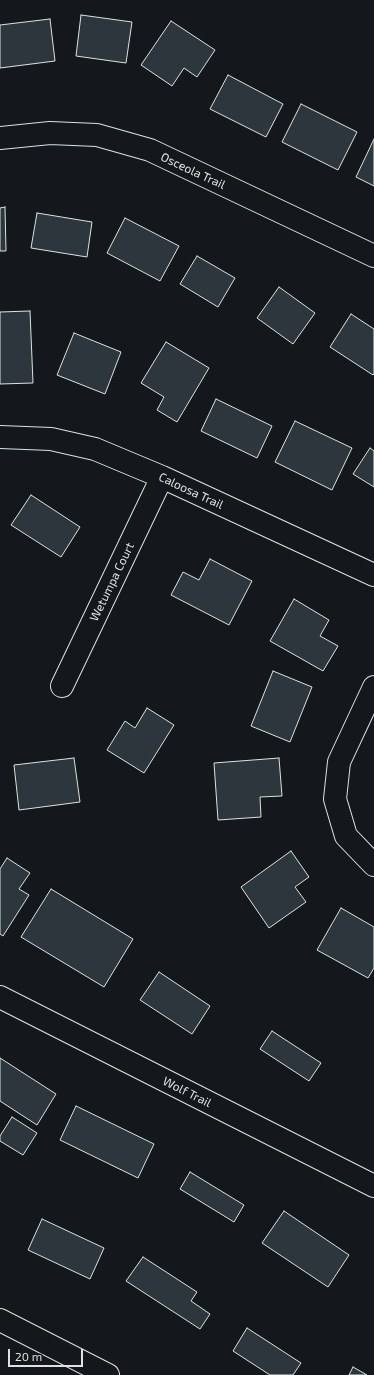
<!DOCTYPE html>
<html>
<head>
<meta charset="utf-8">
<style>
	body { margin:0 }
	#map { position:relative; width:374px; height:1375px; overflow:hidden; background:#14181c; font-family:"Exo 2",sans-serif }
	canvas { display:block }
	.scale { position:absolute; left:8px; top:1349px; width:75px; height:18px; box-sizing:border-box; border:2px solid #d8e6dc; border-top:0; padding-left:5px; font-size:12px; line-height:14px; white-space:nowrap; color:#d8e6dc; -webkit-text-stroke:3px #14181c; paint-order:stroke }
</style>
</head>
<body>
<div id="map">
<canvas width="374" height="1375"></canvas>
<div class="scale">20 m</div>
</div>
<script>
const context = document.querySelector('canvas').getContext('2d');
context.lineJoin = 'round';
function paint(path, color) {
  context.fillStyle = color;
  context.fill(path, 'evenodd');
}
function shape(rows) {
  const path = new Path2D();
  for (const r of rows) {
    path.moveTo(r[0], r[1]);
    for (let i = 2; i < r.length; i += 2) path.lineTo(r[i], r[i + 1]);
  }
  return path;
}
function strokePath(path, color, width, dash) {
  context.strokeStyle = color;
  context.lineWidth = width;
  context.lineCap = dash ? 'butt' : 'round';
  context.setLineDash(dash || []);
  context.stroke(path);
}
function write(font, color, halo, rows, align = 'center') {
  context.font = font + ' "Exo 2",sans-serif';
  context.lineWidth = 3;
  context.setLineDash([]);
  context.textBaseline = 'middle';
  context.strokeStyle = halo;
  context.fillStyle = color;
  for (const [text, x, y, turn = 0] of rows) {
    context.save();
    context.translate(x, y);
    context.rotate((+turn || 0) * Math.PI / 180);
    context.textAlign = isNaN(turn) ? turn : align;
    if (halo) context.strokeText(text, 0, 0);
    context.fillText(text, 0, 0);
    context.restore();
  }
}
const building = shape([
	[81,15,132,22,126,63,76,56,81,15],
	[50,19,55,61,0,68,0,25,50,19],
	[171,21,215,50,197,77,184,68,172,86,141,65,171,21],
	[228,75,283,104,266,137,210,109,228,75],
	[301,104,357,132,338,170,282,142,301,104],
	[374,139,374,186,356,177,374,139],
	[5,207,6,251,0,251,0,208,5,207],
	[37,213,92,222,87,257,31,248,37,213],
	[125,218,179,246,160,281,107,253,125,218],
	[197,256,235,278,218,307,180,284,197,256],
	[279,287,315,313,293,344,257,318,279,287],
	[30,311,33,383,0,384,0,312,30,311],
	[351,314,374,329,374,374,373,375,330,347,351,314],
	[74,333,121,352,105,394,57,375,74,333],
	[166,342,209,368,177,422,157,410,164,397,141,383,166,342],
	[216,399,272,426,257,458,201,431,216,399],
	[295,421,352,448,332,490,275,462,295,421],
	[370,448,374,451,374,487,353,474,370,448],
	[31,495,80,527,61,557,11,525,31,495],
	[210,559,252,581,229,625,171,595,183,572,199,580,210,559],
	[294,599,329,620,320,636,338,646,323,671,270,641,294,599],
	[273,671,312,687,290,742,251,726,273,671],
	[147,708,174,725,144,773,107,750,125,721,135,728,147,708],
	[74,758,80,802,19,810,14,765,74,758],
	[279,758,282,796,260,797,261,817,218,820,214,763,279,758],
	[291,851,309,877,295,887,306,902,269,928,241,887,291,851],
	[7,858,30,873,19,889,29,895,3,936,0,934,0,869,7,858],
	[51,889,133,939,104,987,21,937,51,889],
	[341,908,374,927,374,968,368,978,317,950,341,908],
	[159,972,210,1006,192,1034,140,1000,159,972],
	[272,1031,321,1063,309,1081,260,1049,272,1031],
	[0,1058,56,1094,37,1125,0,1101,0,1058],
	[76,1106,154,1144,138,1178,60,1140,76,1106],
	[12,1117,37,1133,23,1155,0,1141,0,1136,12,1117],
	[190,1172,244,1205,234,1222,180,1189,190,1172],
	[284,1211,349,1255,328,1287,262,1243,284,1211],
	[42,1219,104,1248,90,1279,28,1250,42,1219],
	[143,1257,197,1292,191,1301,210,1314,200,1329,126,1281,143,1257],
	[247,1328,301,1363,293,1375,270,1375,233,1351,247,1328],
	[353,1367,367,1375,349,1375,353,1367]
]);
paint(building, '#2c363c');
strokePath(building, '#d8e6dc', 1);
const minor = shape([
	[0,138,50,133,97,135,150,150,374,256],
	[0,437,51,439,95,449,162,477,374,575],
	[62,686,162,477],
	[374,687,339,762,335,799,346,836,374,865],
	[0,997,374,1186],
	[0,1320,108,1375]
]);
strokePath(minor, '#d8e6dc', 24);
strokePath(minor, '#14181c', 22);
write('12px', '#d8e6dc', '#14181c', [
	["Osceola Trail",193,171,25],
	["Caloosa Trail",191,491,25],
	["Wetumpa Court",112,582,-64],
	["Wolf Trail",187,1092,27]
]);
</script>
</body>
</html>
